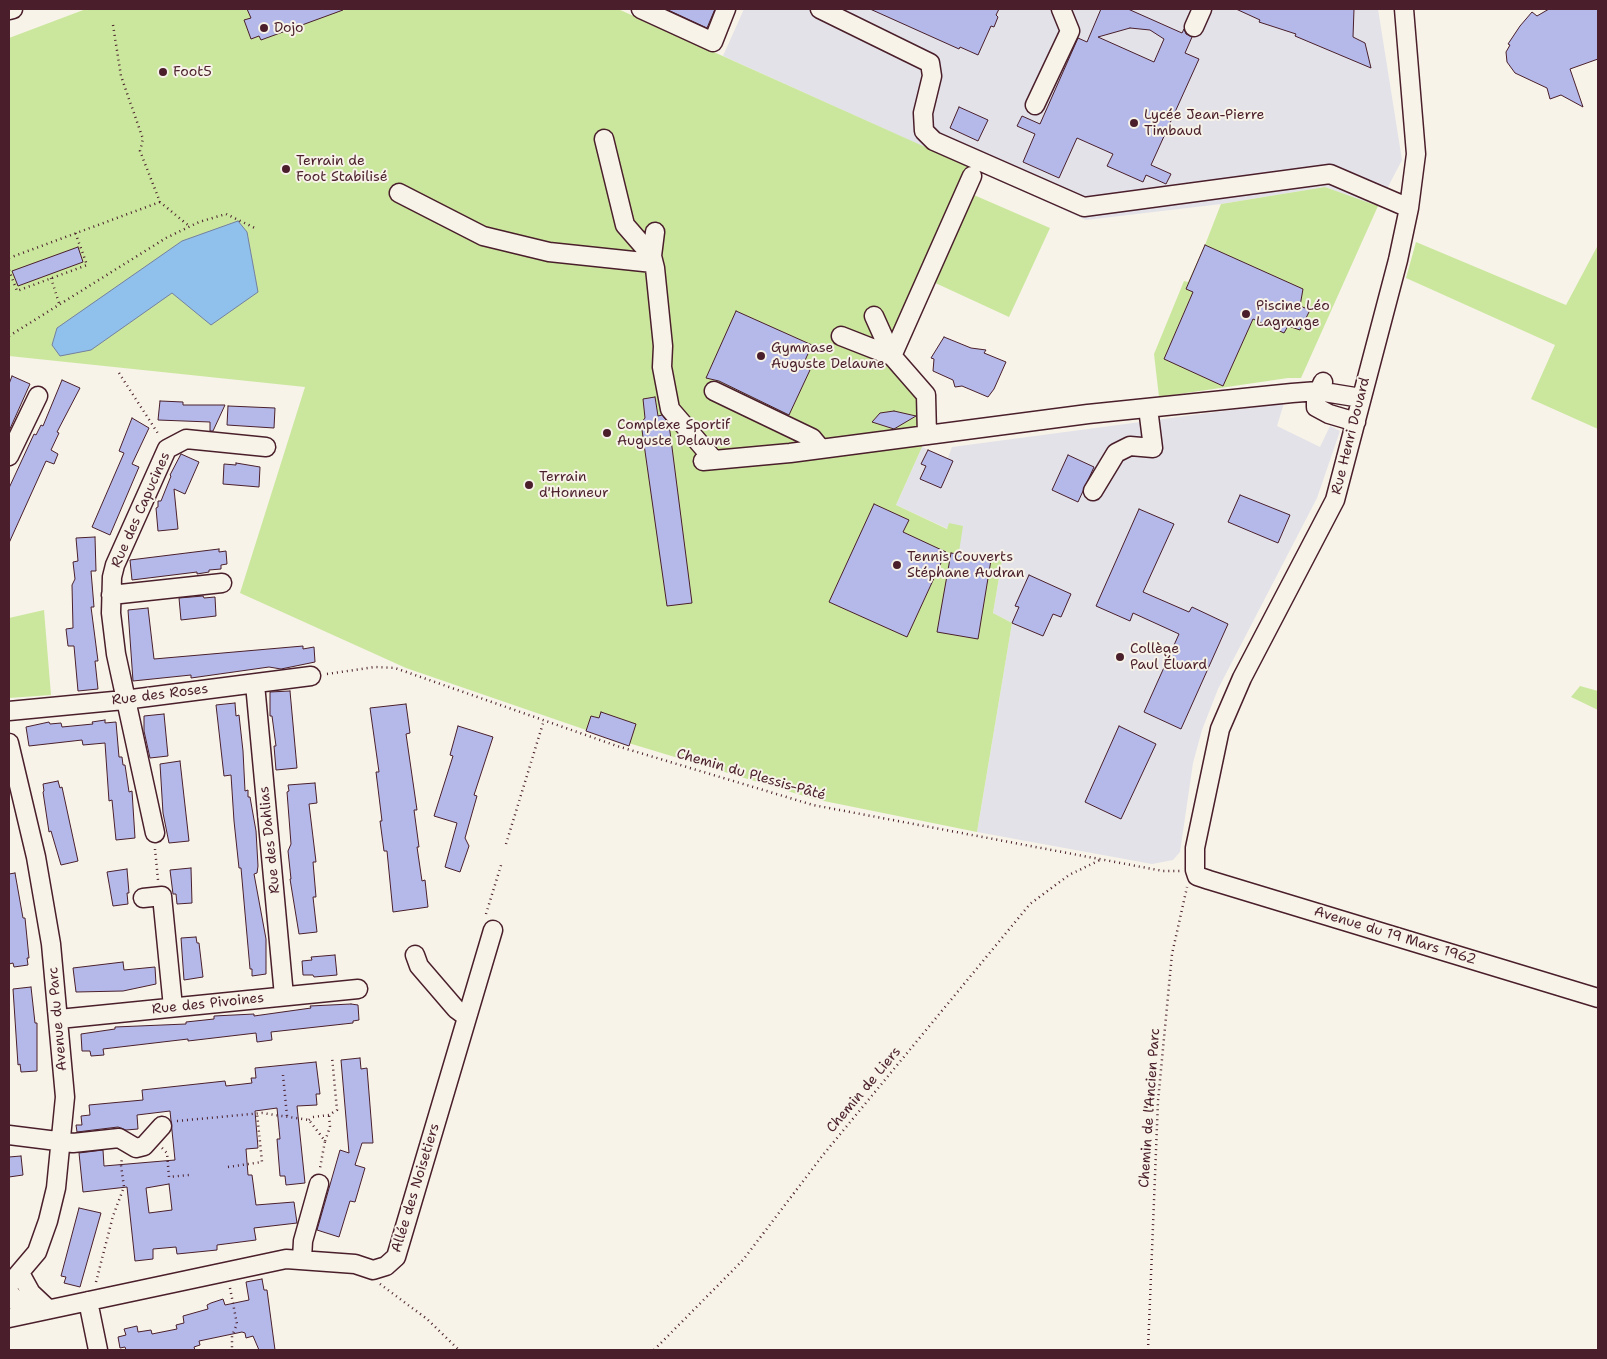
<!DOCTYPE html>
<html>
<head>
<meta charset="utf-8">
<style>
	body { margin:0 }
	#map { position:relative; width:1607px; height:1359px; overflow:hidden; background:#f7f3e8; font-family:"Shantell Sans",sans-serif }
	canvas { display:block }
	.frame { position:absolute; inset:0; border:10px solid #4a1f2b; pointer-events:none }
</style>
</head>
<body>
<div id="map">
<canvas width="1607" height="1359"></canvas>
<div class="frame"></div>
</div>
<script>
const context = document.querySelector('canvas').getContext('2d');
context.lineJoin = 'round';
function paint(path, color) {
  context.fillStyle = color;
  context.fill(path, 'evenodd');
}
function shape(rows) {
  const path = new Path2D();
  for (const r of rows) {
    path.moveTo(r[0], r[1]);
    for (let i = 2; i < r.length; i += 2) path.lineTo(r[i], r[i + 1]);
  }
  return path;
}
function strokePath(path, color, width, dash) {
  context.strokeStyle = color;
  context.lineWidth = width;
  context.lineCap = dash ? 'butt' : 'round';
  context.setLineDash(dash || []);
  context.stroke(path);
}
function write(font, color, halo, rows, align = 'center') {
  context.font = font + ' "Shantell Sans",sans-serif';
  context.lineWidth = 4;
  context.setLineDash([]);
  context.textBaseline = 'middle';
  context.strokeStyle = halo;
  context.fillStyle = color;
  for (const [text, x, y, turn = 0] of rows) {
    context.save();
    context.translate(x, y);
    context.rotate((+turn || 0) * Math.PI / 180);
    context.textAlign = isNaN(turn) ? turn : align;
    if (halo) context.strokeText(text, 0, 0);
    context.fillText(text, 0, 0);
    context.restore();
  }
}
paint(shape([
	[744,9,1378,9,1402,160,1378,206,1325,187,1221,204,1086,220,723,56],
	[1284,403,1277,426,1320,447,1330,426,1340,431,1317,498,1218,689,1202,730,1193,763,1180,852,1173,860,1152,864,977,832,1012,623,993,613,1002,560,959,552,948,529,896,505,922,447,948,458,952,447]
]), '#e3e2e9');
paint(shape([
	[86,9,618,9,972,168,884,361,918,392,924,420,922,447,896,505,947,529,949,523,963,526,959,552,1002,560,993,613,1012,623,977,832,814,799,592,732,406,668,240,593,305,387,9,356,9,38],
	[1325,187,1378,206,1301,378,1288,378,1159,397,1154,354,1184,281,1188,282,1205,245,1221,204],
	[967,192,1050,228,1009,317,931,281],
	[1416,242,1566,305,1598,245,1598,429,1531,399,1555,345,1406,278],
	[44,610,51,695,9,698,9,618],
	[1580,686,1598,691,1598,710,1571,697]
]), '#cbe79e');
const water = shape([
	[238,221,247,232,258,292,211,325,172,293,91,350,60,356,52,345,57,328,182,241,238,221]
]);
paint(water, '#90c1ec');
strokePath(water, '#74809f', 1);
const building = shape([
	[247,9,342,9,343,10,261,40,259,36,251,39,244,20,251,18,247,9],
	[666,9,715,9,707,28,666,9],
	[870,9,999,9,996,15,998,17,994,27,991,26,978,55,960,47,959,49,870,9],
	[1101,9,1128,9,1182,33,1184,29,1186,34,1192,37,1185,53,1199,59,1151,165,1171,174,1166,184,1146,175,1143,182,1107,166,1113,154,1077,138,1059,178,1023,162,1035,134,1017,126,1022,116,1040,124,1078,38,1087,42,1101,9],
	[1130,28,1150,30,1164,39,1154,62,1098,37,1130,28],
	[1236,9,1354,9,1353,37,1365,43,1371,68,1295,36,1296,34,1259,22,1260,20,1236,9],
	[1549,9,1598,9,1598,59,1570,69,1583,107,1561,95,1550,99,1547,88,1515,73,1507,62,1506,52,1510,45,1508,44,1520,26,1532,12,1537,16,1549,9],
	[959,107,988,120,978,141,950,128,959,107],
	[1205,245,1303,289,1300,306,1310,310,1300,330,1288,326,1284,333,1253,319,1223,386,1164,359,1193,292,1186,289,1205,245],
	[78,247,83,262,18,286,12,271,78,247],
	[736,311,812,345,802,367,810,370,789,415,719,381,706,378,736,311],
	[944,337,971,348,986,350,984,353,1006,362,994,389,988,397,962,386,955,387,953,380,933,371,934,359,931,358,944,337],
	[12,376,30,384,9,431,9,384,12,376],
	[62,380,80,388,57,432,59,433,51,450,58,454,54,464,46,461,9,543,9,488,34,434,36,435,41,425,43,426,62,380],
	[655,397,658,416,662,415,669,424,692,603,667,606,641,423,645,418,643,399,655,397],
	[160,401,183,402,183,405,225,405,213,431,210,431,210,422,158,420,160,401],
	[228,406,275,408,274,428,227,425,228,406],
	[894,411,916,416,894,429,872,422,880,413,894,411],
	[132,418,149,428,132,464,139,467,110,535,92,527,124,453,119,451,132,418],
	[928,450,953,461,941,488,920,479,926,466,921,464,928,450],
	[181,454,199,462,185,494,174,489,178,529,158,531,156,508,158,507,158,501,161,501,171,476,170,475,181,454],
	[1068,455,1094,467,1078,502,1052,490,1068,455],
	[236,463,260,467,259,487,223,484,224,464,236,465,236,463],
	[1240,495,1290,515,1278,543,1228,522,1240,495],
	[874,504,909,520,903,532,946,552,907,637,829,602,874,504],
	[1139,509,1174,524,1143,592,1189,612,1192,607,1228,624,1181,729,1144,712,1179,634,1133,613,1130,621,1096,606,1139,509],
	[95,537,96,571,91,571,94,607,91,607,98,661,95,661,98,689,78,691,74,646,68,646,66,629,73,628,72,585,75,579,73,562,78,561,76,538,95,537],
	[219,549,219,552,226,551,227,564,221,565,221,569,209,570,209,572,197,574,197,572,132,580,130,560,219,549],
	[951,553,991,560,978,639,937,632,951,553],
	[1029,575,1071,594,1061,617,1053,614,1043,636,1012,623,1019,607,1015,606,1029,575],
	[203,596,204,598,215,597,216,616,181,620,179,598,203,596],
	[148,608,154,659,303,646,303,649,314,647,315,662,281,669,269,667,191,678,191,675,133,681,128,610,148,608],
	[290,691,297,768,276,770,274,746,276,746,272,716,270,716,270,692,290,691],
	[235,703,236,716,239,715,243,751,245,791,248,790,248,797,250,797,256,831,258,866,257,873,254,874,266,939,266,974,252,976,252,969,250,969,241,868,239,868,234,821,231,775,224,776,216,705,235,703],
	[406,704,410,733,406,734,417,810,414,810,419,847,417,847,422,881,425,880,428,907,393,912,387,851,384,851,380,821,382,821,376,772,379,772,370,708,406,704],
	[601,712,636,724,629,746,586,731,591,716,599,718,601,712],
	[164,714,168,756,150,758,144,731,144,716,164,714],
	[105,720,105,723,116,722,119,757,122,757,123,765,125,765,129,792,132,791,135,838,116,840,112,800,109,801,105,743,83,745,82,740,29,746,26,727,49,722,50,724,61,723,62,727,93,724,92,722,105,720],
	[458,726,493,737,474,795,477,796,465,838,469,846,460,872,445,867,457,823,434,816,453,756,450,755,458,726],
	[1119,726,1156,744,1121,819,1085,802,1119,726],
	[180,761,189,841,169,843,163,813,160,764,180,761],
	[58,781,60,788,62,787,78,861,61,865,51,831,49,832,43,792,44,791,43,784,58,781],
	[315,783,317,803,309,804,316,862,313,862,316,897,313,897,317,932,299,934,290,879,291,879,288,851,291,844,287,792,289,791,288,785,315,783],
	[191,868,192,903,177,904,176,894,173,894,170,870,191,868],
	[127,869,129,893,127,893,128,904,113,906,107,872,127,869],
	[15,873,23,918,25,918,29,958,27,958,28,965,14,967,13,963,9,964,9,874,15,873],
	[196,937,197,943,199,943,203,977,184,980,181,938,196,937],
	[335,955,337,975,314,977,313,975,303,975,302,961,312,960,311,957,335,955],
	[123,962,124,970,155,967,156,984,123,991,76,992,73,968,123,962],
	[31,987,35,1023,37,1023,37,1071,21,1072,20,1064,18,1065,13,989,31,987],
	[351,1004,358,1005,359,1020,353,1021,353,1023,271,1032,272,1040,257,1042,256,1033,188,1041,188,1039,103,1049,104,1055,91,1056,90,1051,82,1051,81,1034,115,1029,115,1027,186,1024,186,1022,214,1019,214,1016,254,1014,254,1016,311,1008,310,1006,351,1004],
	[360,1058,361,1069,367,1068,373,1143,362,1143,355,1165,365,1168,355,1202,350,1201,339,1237,317,1230,340,1150,349,1153,341,1060,360,1058],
	[316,1062,320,1094,316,1094,317,1105,297,1106,305,1183,286,1185,285,1176,280,1176,277,1139,280,1139,277,1108,255,1111,258,1148,246,1149,248,1175,252,1175,256,1205,294,1202,297,1223,254,1228,256,1240,217,1245,217,1250,177,1254,176,1247,153,1249,153,1259,135,1261,127,1187,83,1192,79,1153,103,1150,104,1166,175,1160,170,1111,137,1115,138,1129,126,1130,118,1127,77,1132,76,1125,82,1125,81,1116,90,1115,89,1105,143,1100,142,1090,225,1081,226,1086,252,1083,251,1078,256,1078,255,1068,316,1062],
	[169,1184,172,1210,149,1213,146,1188,169,1184],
	[21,1156,23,1175,9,1177,9,1157,21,1156],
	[79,1208,101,1213,80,1287,64,1283,66,1277,61,1276,79,1208],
	[262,1279,264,1290,267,1290,275,1350,259,1350,253,1336,246,1338,245,1333,242,1332,199,1341,200,1345,194,1347,195,1350,126,1350,125,1347,120,1348,118,1337,126,1335,124,1329,137,1326,138,1332,151,1330,152,1334,177,1329,176,1325,184,1323,183,1316,208,1309,207,1305,211,1303,223,1299,225,1305,249,1300,246,1282,262,1279]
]);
paint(building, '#b4b9ea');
strokePath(building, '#4a1f2b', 1);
const minor = shape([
	[641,9,713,42,726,9],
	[820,9,930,63,932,76,923,113,924,131,934,141,1084,207,1330,174,1409,208],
	[1404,9,1416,154,1409,208,1398,260,1335,500,1242,678,1220,729,1195,848,1195,870,1197,876,1209,880,1598,998],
	[9,10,13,9],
	[1194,27,1202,9],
	[1035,105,1070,31,1061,9],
	[604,139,625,225,652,256,655,268,663,346,662,367,670,409,714,460],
	[399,193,483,236,549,252,653,263],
	[652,256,655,232],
	[874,316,892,356,926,395,927,435],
	[841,336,892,356,972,176],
	[1323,382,1316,397,1316,407,1329,414,1356,422],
	[714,391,812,438,821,449],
	[9,456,38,396],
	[703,461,790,453,1088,414,1292,393,1318,391,1361,398],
	[1093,491,1116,453,1130,446,1153,448,1148,408],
	[111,595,222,583],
	[255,684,284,996],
	[9,711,124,700,311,676],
	[9,743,36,857,51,944,65,1097,56,1188,48,1221,37,1252,9,1285],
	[155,833,116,654,111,613,112,577,115,565,167,449,186,439,266,447],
	[143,898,162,896,173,1007],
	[415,955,419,966,456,1009,467,1017],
	[59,1019,358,989],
	[9,1135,73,1143,119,1138,136,1148,144,1146,162,1126],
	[302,1259,303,1241,319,1184],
	[20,1273,31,1293,48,1309],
	[9,1292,26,1314],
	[88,1301,98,1350],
	[9,1318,286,1259,355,1264,373,1270,386,1266,396,1257,493,930]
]);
strokePath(minor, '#4a1f2b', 21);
strokePath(shape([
	[113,25,121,76,143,139,140,151,160,202,189,226],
	[9,258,160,202],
	[9,270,17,291,87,265,75,232],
	[51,278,59,303],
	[9,336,166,238,199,222,226,214,257,229],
	[119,373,159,435],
	[327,674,375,667,395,668,617,746,813,805,1163,871,1180,871],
	[506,844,544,720],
	[155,849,158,880],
	[486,914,502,862],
	[283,1075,287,1116],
	[309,1120,313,1117,329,1115,337,1110,332,1057],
	[177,1121,262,1113,309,1120,325,1141,320,1168],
	[325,1141,330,1127,329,1115],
	[162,1148,167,1153,169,1177,189,1175,189,1178],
	[228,1167,262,1162,257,1113],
	[96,1282,113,1216,124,1187,121,1165,122,1158],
	[380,1284,427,1319,459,1350],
	[230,1288,237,1324,232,1336,232,1350],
	[654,1350,743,1260,823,1155,1030,904,1069,875,1100,860],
	[1148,1350,1158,1101,1172,954,1187,887]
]), '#4a1f2b', 2.5, [1, 4]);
strokePath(minor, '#f7f3e8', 18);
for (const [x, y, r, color] of [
	[264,28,5,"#4a1f2b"],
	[163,72,5,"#4a1f2b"],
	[1134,123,5,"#4a1f2b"],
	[286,169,5,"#4a1f2b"],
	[1246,314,5,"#4a1f2b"],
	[761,356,5,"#4a1f2b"],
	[607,433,5,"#4a1f2b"],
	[529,485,5,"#4a1f2b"],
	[897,565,5,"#4a1f2b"],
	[1120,657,5,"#4a1f2b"]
]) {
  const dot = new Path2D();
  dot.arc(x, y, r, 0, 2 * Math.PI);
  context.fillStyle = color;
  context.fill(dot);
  strokePath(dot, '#f7f3e8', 2);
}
write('14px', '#4a1f2b', '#f7f3e8', [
	["Dojo",274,28],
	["Foot5",173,72],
	["Lycée Jean-Pierre",1144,115],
	["Timbaud",1144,131],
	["Terrain de",296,161],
	["Foot Stabilisé",296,177],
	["Piscine Léo",1256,306],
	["Lagrange",1256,322],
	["Gymnase",771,348],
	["Auguste Delaune",771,364],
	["Complexe Sportif",617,425],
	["Auguste Delaune",617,441],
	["Terrain",539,477],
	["d'Honneur",539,493],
	["Tennis Couverts",907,557],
	["Stéphane Audran",907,573],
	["Collège",1130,649],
	["Paul Éluard",1130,665]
], 'left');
write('14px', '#4a1f2b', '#f7f3e8', [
	["Rue Henri Douard",1351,436,-76],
	["Rue des Capucines",141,510,-66],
	["Rue des Roses",160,695,-7],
	["Chemin du Plessis-Pâté",751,775,16],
	["Rue des Dahlias",270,840,-96],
	["Avenue du 19 Mars 1962",1395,936,17],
	["Rue des Pivoines",208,1004,-6],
	["Avenue du Parc",58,1019,-95],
	["Chemin de Liers",864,1090,-50],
	["Chemin de l'Ancien Parc",1150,1108,-86],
	["Allée des Noisetiers",416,1188,-73]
]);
</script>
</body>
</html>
